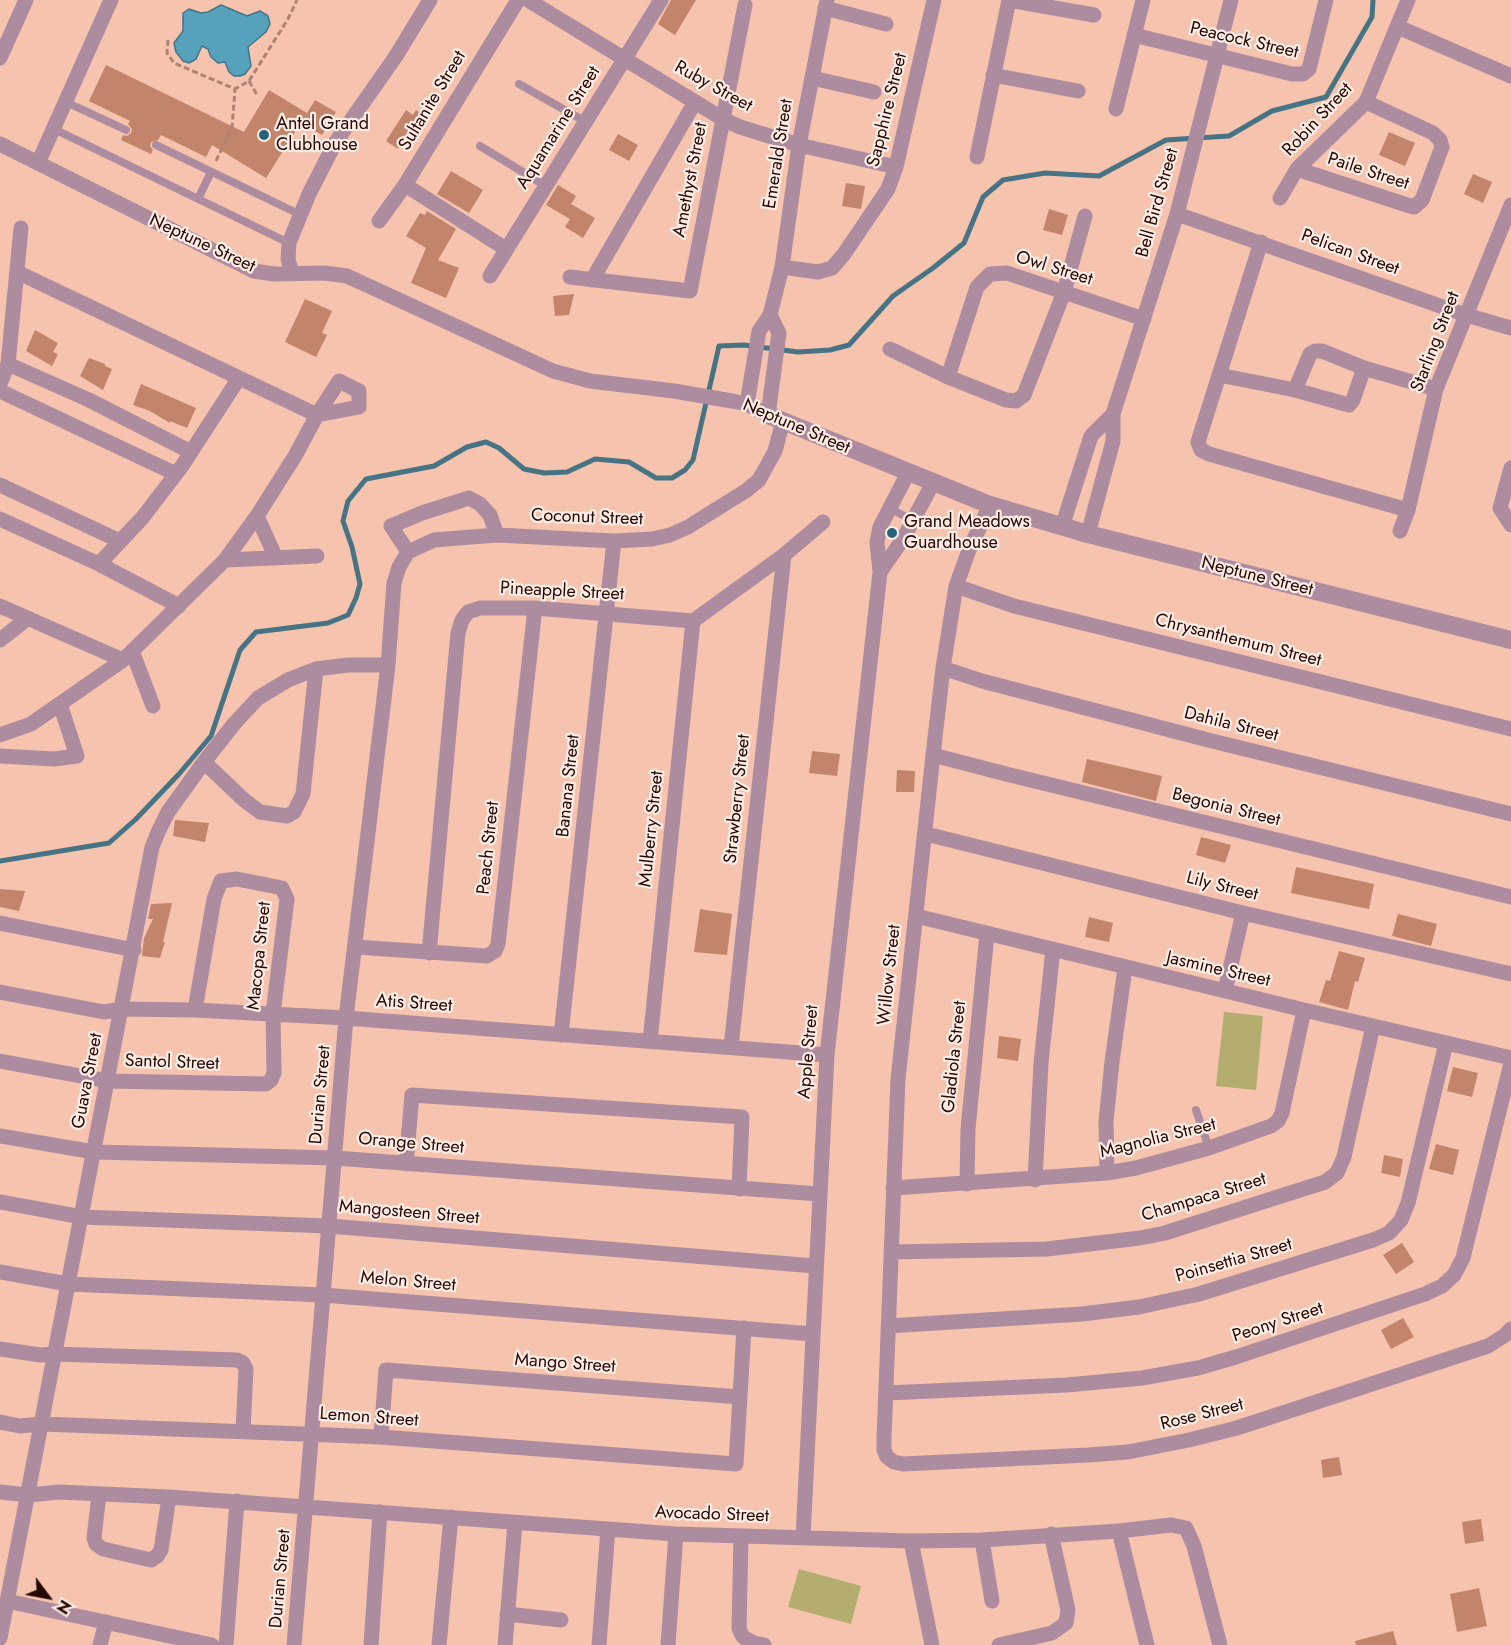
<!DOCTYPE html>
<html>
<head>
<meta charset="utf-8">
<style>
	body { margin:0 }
	#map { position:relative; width:1511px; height:1645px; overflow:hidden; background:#f6c3ae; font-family:Jost,sans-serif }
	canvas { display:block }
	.north { position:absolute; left:18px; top:1567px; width:60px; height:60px; -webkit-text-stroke:4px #ffede6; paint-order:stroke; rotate:122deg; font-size:16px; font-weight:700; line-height:24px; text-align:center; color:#250800 }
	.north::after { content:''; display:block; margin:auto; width:21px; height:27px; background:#250800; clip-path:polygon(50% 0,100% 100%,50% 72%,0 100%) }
</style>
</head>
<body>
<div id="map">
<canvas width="1511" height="1645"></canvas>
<div class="north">N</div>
</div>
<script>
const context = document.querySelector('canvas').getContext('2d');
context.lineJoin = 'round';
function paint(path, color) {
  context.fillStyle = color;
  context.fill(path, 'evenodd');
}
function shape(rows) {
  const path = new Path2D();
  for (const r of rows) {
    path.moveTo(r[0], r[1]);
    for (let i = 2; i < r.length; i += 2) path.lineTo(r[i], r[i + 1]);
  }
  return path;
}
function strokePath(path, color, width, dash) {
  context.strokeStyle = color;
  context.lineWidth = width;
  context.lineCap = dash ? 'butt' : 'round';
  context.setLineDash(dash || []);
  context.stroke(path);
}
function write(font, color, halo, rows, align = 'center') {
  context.font = font + ' Jost,sans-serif';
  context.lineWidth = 4.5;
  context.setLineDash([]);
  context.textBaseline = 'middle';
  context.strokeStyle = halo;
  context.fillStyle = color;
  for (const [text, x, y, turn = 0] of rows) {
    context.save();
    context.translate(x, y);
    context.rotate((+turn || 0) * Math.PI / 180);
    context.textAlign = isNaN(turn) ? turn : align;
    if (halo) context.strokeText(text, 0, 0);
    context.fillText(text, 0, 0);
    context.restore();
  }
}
paint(shape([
	[1224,1012,1263,1016,1256,1090,1216,1086],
	[799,1569,861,1586,851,1624,788,1607]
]), '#b3ad70');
const water = shape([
	[221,5,247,16,260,11,268,16,270,24,266,32,248,47,251,66,245,74,240,76,234,76,229,72,225,62,218,63,211,57,208,49,202,46,196,59,189,63,183,61,176,52,174,43,183,31,183,13,189,9,201,13,208,12,221,5]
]);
paint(water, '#56a2bd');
strokePath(water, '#477484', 1.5);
strokePath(shape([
	[0,861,109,843,136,819,179,774,211,736,240,650,256,632,328,623,348,615,356,598,360,584,352,547,343,521,348,501,366,479,434,466,467,447,486,442,499,448,524,469,544,473,567,472,595,459,629,462,656,478,672,478,685,470,693,460,719,346,744,345,798,352,830,350,849,345,893,296,933,268,964,243,983,197,1003,180,1045,173,1099,176,1166,140,1229,136,1272,111,1326,97,1372,17,1373,0]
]), '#477484', 5);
paint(shape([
	[671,0,696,0,675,35,658,24],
	[106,65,244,132,269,90,307,113,266,178,212,145,206,157,161,135,158,140,151,142,150,146,153,150,151,154,121,140,123,135,127,136,131,133,132,129,128,124,130,121,89,101],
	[315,100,336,112,322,135,301,123],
	[406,110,413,115,416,110,428,118,408,148,401,143,398,149,386,141],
	[1389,132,1415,143,1405,166,1379,155],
	[618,134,638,145,629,161,609,150],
	[451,171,483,190,469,213,437,194],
	[1473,174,1492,182,1483,203,1464,194],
	[846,183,865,186,861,209,842,206],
	[558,185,576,196,571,204,595,218,583,238,565,227,570,219,546,205],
	[1049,209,1068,215,1062,235,1043,230],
	[427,211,456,229,438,260,459,268,446,298,411,283,426,248,406,236,420,213,425,215],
	[574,294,569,315,555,316,553,296],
	[305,299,332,311,322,333,327,335,316,357,285,342],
	[35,330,58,343,53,352,58,354,52,366,26,351],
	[89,358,105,364,105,366,112,369,103,390,80,376],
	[141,384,196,408,187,428,170,421,170,423,150,411,133,405],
	[812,751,840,754,837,776,809,773],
	[1087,759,1162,776,1156,801,1082,782],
	[897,770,915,771,914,792,896,792],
	[175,820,209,823,205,842,173,836],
	[1201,837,1231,845,1225,863,1196,855],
	[1296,867,1374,884,1369,909,1291,893],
	[0,889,25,891,19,911,0,907],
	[172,903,163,942,165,942,160,958,142,956,144,938,153,919,148,919,151,904],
	[700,909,732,914,727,955,694,952],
	[1398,914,1437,924,1431,946,1392,936],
	[1089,917,1113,923,1109,942,1085,937],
	[1339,951,1365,958,1358,982,1355,981,1348,1010,1319,1002,1326,980,1330,981],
	[999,1036,1021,1039,1018,1061,997,1058],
	[1453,1067,1478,1073,1472,1097,1447,1091],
	[1436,1144,1459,1150,1453,1175,1429,1169],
	[1384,1155,1403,1159,1400,1177,1381,1173],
	[1402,1243,1414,1262,1396,1274,1383,1255],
	[1403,1318,1414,1337,1391,1349,1381,1330],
	[1339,1457,1342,1475,1323,1478,1321,1460],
	[1481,1519,1484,1541,1465,1544,1462,1522],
	[1479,1588,1487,1626,1457,1632,1450,1594],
	[1393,1631,1397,1645,1356,1645,1355,1641]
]), '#c2846a');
strokePath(shape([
	[168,40,167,53,174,63,235,89,249,81,288,19,297,0],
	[249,81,257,95],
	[216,161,232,128,235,89]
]), '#af8373', 3, [6, 3]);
strokePath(shape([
	[519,84,586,122],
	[66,102,126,130],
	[54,129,289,243],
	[156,145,299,214],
	[480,146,546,186],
	[198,199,211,172],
	[890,509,913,520],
	[1196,1110,1209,1148]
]), '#ae8c9f', 8);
strokePath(shape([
	[528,0,723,119,740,127,799,145,896,167],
	[1009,0,1094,15],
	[825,8,886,24],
	[1398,27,1511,76],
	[1134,35,1292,74,1303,74,1309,69,1326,0],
	[0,58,26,0],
	[993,75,1078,91],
	[812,78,874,92],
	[1116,109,1143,0],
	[0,144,254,271,274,274,324,273,347,276,553,371,590,381,674,391,732,401,747,404,768,415,779,333,770,315],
	[977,157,1009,0],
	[38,163,111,0],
	[1297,169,1407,205,1414,207,1422,200,1442,147,1440,140,1433,133,1366,102],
	[405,185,506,249],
	[1280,198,1297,169,1366,102,1408,0],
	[1177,214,1466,315,1511,328],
	[379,221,405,185,518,0],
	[1261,242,1198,442,1201,450,1209,454,1408,510],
	[782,267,818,272,832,268,844,254,888,189,896,167,934,0],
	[292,273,288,259,289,243,309,194,335,143,396,56,430,0],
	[490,276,661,0],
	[570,277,690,291,745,5],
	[592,280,695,102],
	[890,349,948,377,1006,400,1016,401,1024,395,1064,292,1085,216],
	[8,364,89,400,191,452],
	[1219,375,1295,390,1349,405,1353,400,1364,368],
	[948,377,977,287,990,274,1007,273,1144,319],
	[0,384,8,364,21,228],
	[1295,390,1310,354,1315,351,1322,351,1364,368,1436,389],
	[0,391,176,474],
	[747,404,759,331,770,315,782,267,799,145,827,0],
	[1511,468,1500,508,1511,525],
	[0,485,120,541],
	[990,505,969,550,956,586,943,668,933,755,898,1079,884,1438,884,1450,887,1457,894,1462,903,1464,1088,1455,1128,1452,1189,1440,1237,1428,1488,1346,1504,1336,1511,1329],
	[257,516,276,558],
	[0,519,99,564,179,606],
	[1062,527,1091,436,1113,414],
	[1400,531,1408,510,1436,389,1511,205],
	[1088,534,1113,441,1113,414,1177,214,1231,0],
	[408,552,391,526,422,513,469,498,480,504,490,515,497,535],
	[225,560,317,556],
	[99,564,143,517,182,466,239,378],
	[880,572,903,539,933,483],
	[956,586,1014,606,1511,729],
	[0,606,123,660],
	[0,640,28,618],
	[132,651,153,706],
	[943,668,982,681,1212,741,1511,814],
	[0,735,31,724,123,660,225,560,257,516,295,456,317,415,339,381,359,391,359,407,317,415,17,272],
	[933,755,1006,774,1511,897],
	[0,756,54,759,77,756,60,704],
	[204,762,244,800,260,812,287,816,294,812,303,794,316,669],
	[926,834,1243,913,1511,974],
	[916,916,1304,1010,1511,1058],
	[0,923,134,950],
	[356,947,487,956,495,951,498,944,535,608],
	[429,953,458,633,462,620,468,612,480,608,535,608,693,621,784,555,823,522],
	[1225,991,1243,913],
	[0,992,104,1012,122,1009,195,1010,346,1018,827,1055],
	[561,1035,614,541],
	[650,1041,693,621],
	[731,1047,784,555],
	[0,1061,108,1081,266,1084,271,1080,274,1073,273,1014,287,899,282,888,237,879,221,881,214,899,195,1010],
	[0,1136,94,1152,335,1158,819,1194],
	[406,1164,412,1095,742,1117,739,1189],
	[1107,1173,1106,1121,1112,1062,1125,968],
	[1035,1180,1041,1063,1053,949],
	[967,1184,968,1129,987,934],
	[893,1188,1107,1173,1136,1168,1209,1148,1271,1126,1278,1121,1282,1113,1304,1010],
	[0,1202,82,1217,329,1226,815,1266],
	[891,1252,1047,1249,1140,1238,1165,1233,1325,1182,1337,1173,1344,1157,1373,1026],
	[0,1272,68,1284,323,1295,813,1334],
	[888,1326,1082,1314,1139,1307,1199,1294,1373,1240,1389,1233,1401,1220,1408,1203,1446,1043],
	[0,1349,40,1355,55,1354,237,1360,243,1363,246,1369,243,1431],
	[886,1393,1067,1385,1142,1378,1198,1368,1236,1357,1425,1294,1442,1286,1454,1275,1463,1258,1511,1063],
	[0,1422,20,1426,42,1424,381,1437,736,1464,744,1328],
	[381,1437,386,1370,740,1397],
	[0,1492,28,1495,59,1492,169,1497,676,1534,911,1541,982,1540,1119,1531,1171,1525,1186,1528,1194,1546,1220,1645],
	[99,1494,94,1538,96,1544,103,1549,151,1560,157,1556,161,1550,169,1497],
	[1119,1531,1147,1645],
	[741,1536,739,1629,743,1637,754,1643,764,1645],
	[803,1538,827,1055,880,572,877,542,880,527,908,473],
	[982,1540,992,1601],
	[911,1541,932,1645],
	[7,1601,212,1645],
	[507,1614,561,1620],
	[0,1638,152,847,159,830,168,812,204,762,234,724,258,698,288,680,316,669,348,665,388,665],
	[100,1645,106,1622],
	[226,1645,237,1501],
	[294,1645,346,1018,388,665,394,583,399,567,408,552,434,540,497,535,614,541,652,539,670,535,688,527,747,490,759,480,775,451,783,421],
	[371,1645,380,1512],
	[439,1645,451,1517],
	[505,1645,515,1523],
	[599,1645,608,1529],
	[668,1645,676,1534],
	[999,1645,1052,1633,1066,1623,1068,1610,1051,1534]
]), '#ae8c9f', 15);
strokePath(shape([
	[768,415,990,505,1088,534,1511,640]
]), '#ae8c9f', 18);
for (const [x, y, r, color] of [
	[264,135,6,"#246479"],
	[892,533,6,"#246479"]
]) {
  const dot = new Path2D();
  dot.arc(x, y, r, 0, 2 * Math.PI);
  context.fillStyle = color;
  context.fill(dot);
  strokePath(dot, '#ffede6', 2);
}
write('18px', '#250800', '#ffede6', [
	["Peacock Street",1244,41,13],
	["Ruby Street",713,87,29],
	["Sultanite Street",433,101,-59],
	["Sapphire Street",888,110,-76],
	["Robin Street",1318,120,-47],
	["Aquamarine Street",559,128,-58],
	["Emerald Street",779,154,-81],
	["Paile Street",1368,172,18],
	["Amethyst Street",691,180,-79],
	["Bell Bird Street",1158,203,-74],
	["Neptune Street",202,244,25],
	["Pelican Street",1350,253,20],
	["Owl Street",1054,269,17],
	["Starling Street",1436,342,-69],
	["Neptune Street",796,427,23],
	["Coconut Street",587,518,2],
	["Neptune Street",1257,577,14],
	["Pineapple Street",562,592,3],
	["Chrysanthemum Street",1238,641,14],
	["Dahila Street",1231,725,14],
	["Banana Street",569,786,-84],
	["Strawberry Street",738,799,-84],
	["Begonia Street",1226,808,14],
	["Mulberry Street",652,829,-84],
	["Peach Street",489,848,-84],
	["Lily Street",1222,887,14],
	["Macopa Street",260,956,-84],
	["Jasmine Street",1218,970,13],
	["Willow Street",890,975,-84],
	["Atis Street",414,1004,4],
	["Apple Street",809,1052,-85],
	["Gladiola Street",955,1057,-84],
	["Santol Street",172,1063,2],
	["Guava Street",88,1081,-79],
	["Durian Street",321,1095,-85],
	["Magnolia Street",1158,1139,-14],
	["Orange Street",411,1144,5],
	["Champaca Street",1204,1198,-17],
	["Mangosteen Street",409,1213,5],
	["Poinsettia Street",1234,1261,-16],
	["Melon Street",408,1282,5],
	["Peony Street",1278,1323,-18],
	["Mango Street",565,1364,4],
	["Rose Street",1202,1415,-14],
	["Lemon Street",369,1418,4],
	["Avocado Street",712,1515,2],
	["Durian Street",281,1579,-85]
]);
write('18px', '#250800', '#ffede6', [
	["Antel Grand",276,125],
	["Clubhouse",276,146],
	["Grand Meadows",904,523],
	["Guardhouse",904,544]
], 'left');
</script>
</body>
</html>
